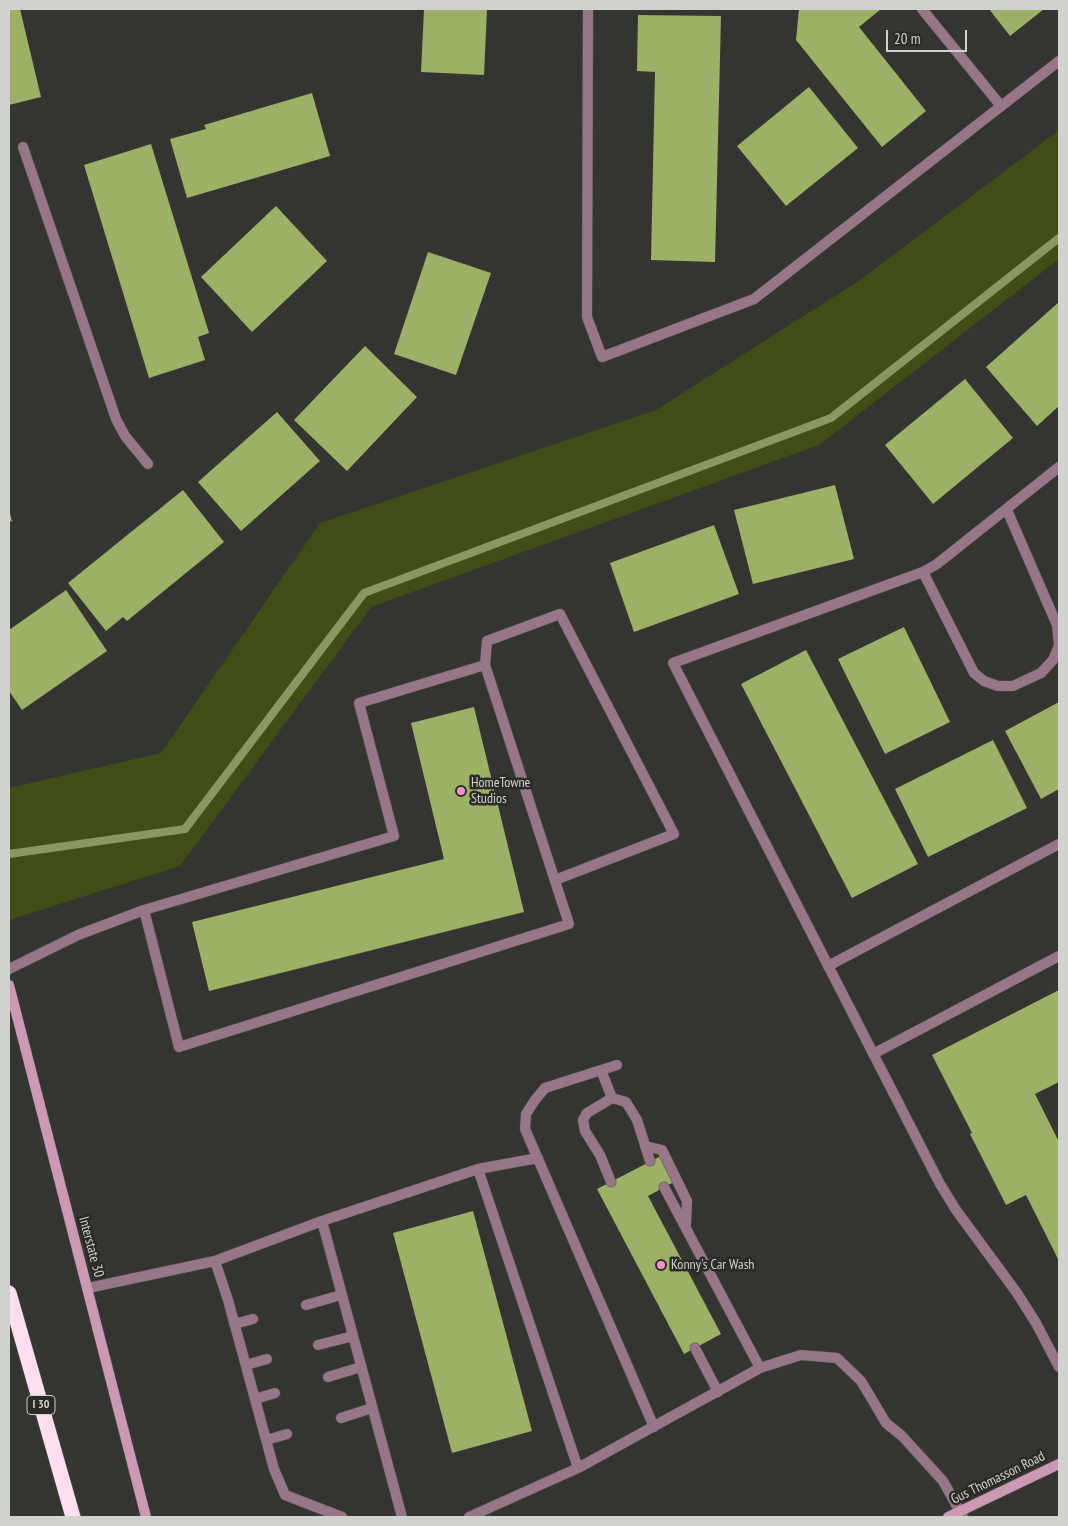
<!DOCTYPE html>
<html>
<head>
<meta charset="utf-8">
<style>
	body { margin:0 }
	#map { position:relative; width:1068px; height:1526px; overflow:hidden; background:#353631; font-family:"PT Sans Narrow",sans-serif }
	canvas { display:block }
	.frame { position:absolute; inset:0; border:10px solid #d0d2ce; pointer-events:none }
	.scale { position:absolute; left:886px; top:30px; width:81px; height:22px; box-sizing:border-box; border:2px solid #d0d2ce; border-top:0; padding-left:6px; font-size:15px; line-height:18px; white-space:nowrap; color:#d0d2ce; -webkit-text-stroke:4px #2b2c27; paint-order:stroke }
</style>
</head>
<body>
<div id="map">
<canvas width="1068" height="1526"></canvas>
<div class="frame"></div>
<div class="scale">20 m</div>
</div>
<script>
const context = document.querySelector('canvas').getContext('2d');
context.lineJoin = 'round';
function paint(path, color) {
  context.fillStyle = color;
  context.fill(path, 'evenodd');
}
function shape(rows) {
  const path = new Path2D();
  for (const r of rows) {
    path.moveTo(r[0], r[1]);
    for (let i = 2; i < r.length; i += 2) path.lineTo(r[i], r[i + 1]);
  }
  return path;
}
function strokePath(path, color, width, dash) {
  context.strokeStyle = color;
  context.lineWidth = width;
  context.lineCap = dash ? 'butt' : 'round';
  context.setLineDash(dash || []);
  context.stroke(path);
}
function write(font, color, halo, rows, align = 'center') {
  context.font = font + ' "PT Sans Narrow",sans-serif';
  context.lineWidth = 5;
  context.setLineDash([]);
  context.textBaseline = 'middle';
  context.strokeStyle = halo;
  context.fillStyle = color;
  for (const [text, x, y, turn = 0] of rows) {
    context.save();
    context.translate(x, y);
    context.rotate((+turn || 0) * Math.PI / 180);
    context.textAlign = isNaN(turn) ? turn : align;
    if (halo) context.strokeText(text, 0, 0);
    context.fillText(text, 0, 0);
    context.restore();
  }
}
paint(shape([
	[1059,130,1059,259,819,445,371,607,180,866,9,920,9,788,161,753,320,523,656,410,860,280]
]), '#414e18');
strokePath(shape([
	[9,854,185,829,364,593,831,418,1059,238]
]), '#899761', 8);
paint(shape([
	[9,9,20,9,41,97,9,105],
	[424,9,487,9,484,75,421,72],
	[799,9,881,9,859,27,926,111,882,147,796,40],
	[989,9,1044,9,1010,36],
	[638,15,721,16,715,262,651,260,655,72,637,71],
	[809,87,858,148,786,206,737,146],
	[312,93,330,156,187,198,170,139,206,129,204,125],
	[151,144,209,333,198,337,205,360,149,378,84,165],
	[276,206,327,261,252,332,201,277],
	[428,252,491,273,456,375,394,354],
	[1059,302,1059,406,1037,426,986,367],
	[365,346,417,397,347,471,294,420],
	[965,379,1013,438,933,504,885,445],
	[277,412,320,461,241,531,198,482],
	[835,485,854,559,753,584,734,510],
	[183,490,224,542,127,621,123,617,106,631,68,583],
	[9,510,12,521,9,522],
	[714,525,739,594,634,632,610,563],
	[66,590,107,651,22,710,9,691,9,630],
	[904,627,950,722,885,754,838,659],
	[806,650,918,864,852,898,741,684],
	[1059,702,1059,789,1041,799,1005,731],
	[474,707,524,912,209,991,192,922,444,859,411,723],
	[993,740,1027,808,928,857,895,789],
	[1059,990,1059,1082,1035,1094,1059,1142,1059,1261,1026,1195,1006,1205,970,1134,972,1133,932,1055],
	[661,1156,674,1182,648,1196,721,1334,684,1354,597,1189],
	[473,1211,532,1431,452,1453,393,1233]
]), '#9bb165');
const lane = shape([
	[588,9,587,317,602,357,754,299,1059,61],
	[922,9,1001,106],
	[23,147,116,419,125,436,148,464],
	[1059,467,937,564,923,572,673,663,940,1184,956,1210,1017,1293,1036,1323,1059,1367],
	[923,572,974,673,984,681,998,686,1013,686,1041,673,1053,660,1059,645,1057,625,1007,510],
	[485,665,487,641,560,614,674,834,555,880],
	[828,966,1059,844],
	[9,969,78,935,144,910,394,836,359,703,485,665,569,924,179,1047,144,910],
	[873,1054,1059,956],
	[617,1065,545,1088,535,1100,526,1114,525,1129,654,1427],
	[601,1070,612,1098],
	[645,1146,662,1150,687,1201,686,1225],
	[478,1169,578,1468],
	[611,1182,600,1155,585,1131,583,1120,587,1113,612,1098,626,1102,637,1120,650,1161],
	[664,1187,760,1368],
	[322,1221,402,1517],
	[215,1261,322,1221,478,1169,538,1158],
	[88,1288,215,1261,228,1300,274,1469,285,1495,342,1517],
	[306,1305,341,1295],
	[234,1324,253,1319],
	[318,1345,353,1336],
	[695,1348,718,1392],
	[246,1365,267,1359],
	[328,1377,361,1367],
	[255,1399,275,1393],
	[341,1418,372,1408],
	[267,1440,287,1434],
	[469,1517,578,1468,760,1368,801,1355,837,1358,861,1381,886,1423,902,1436,943,1481,963,1517]
]);
const secondary = shape([
	[9,985,146,1517],
	[948,1517,1059,1464]
]);
const highway = shape([
	[9,1293,73,1517]
]);
strokePath(lane, '#51524d', 11);
strokePath(secondary, '#51524d', 11);
strokePath(highway, '#51524d', 16);
strokePath(lane, '#967687', 10);
strokePath(secondary, '#cc99b5', 10);
strokePath(highway, '#fedeef', 15);
for (const [x, y, r, color] of [
	[461,791,5,"#f890cc"],
	[661,1265,5,"#f890cc"]
]) {
  const dot = new Path2D();
  dot.arc(x, y, r, 0, 2 * Math.PI);
  context.fillStyle = color;
  context.fill(dot);
  strokePath(dot, '#2b2c27', 2);
}
for (const [x, y, w] of [
	[41,1405,28]
]) {
  const box = new Path2D();
  box.roundRect(x - w / 2, y - 9.5, w, 19, 4);
  context.fillStyle = '#2b2c27';
  context.fill(box);
  strokePath(box, '#d0d2ce', 1);
}
write('bold 12px', '#d0d2ce', null, [
	["I 30",41,1405]
]);
write('14px', '#d0d2ce', '#2b2c27', [
	["HomeTowne",471,783],
	["Studios",471,799],
	["Konny's Car Wash",671,1265]
], 'left');
write('14px', '#d0d2ce', '#2b2c27', [
	["Interstate 30",91,1247,75],
	["Gus Thomasson Road",998,1478,-26]
]);
</script>
</body>
</html>
